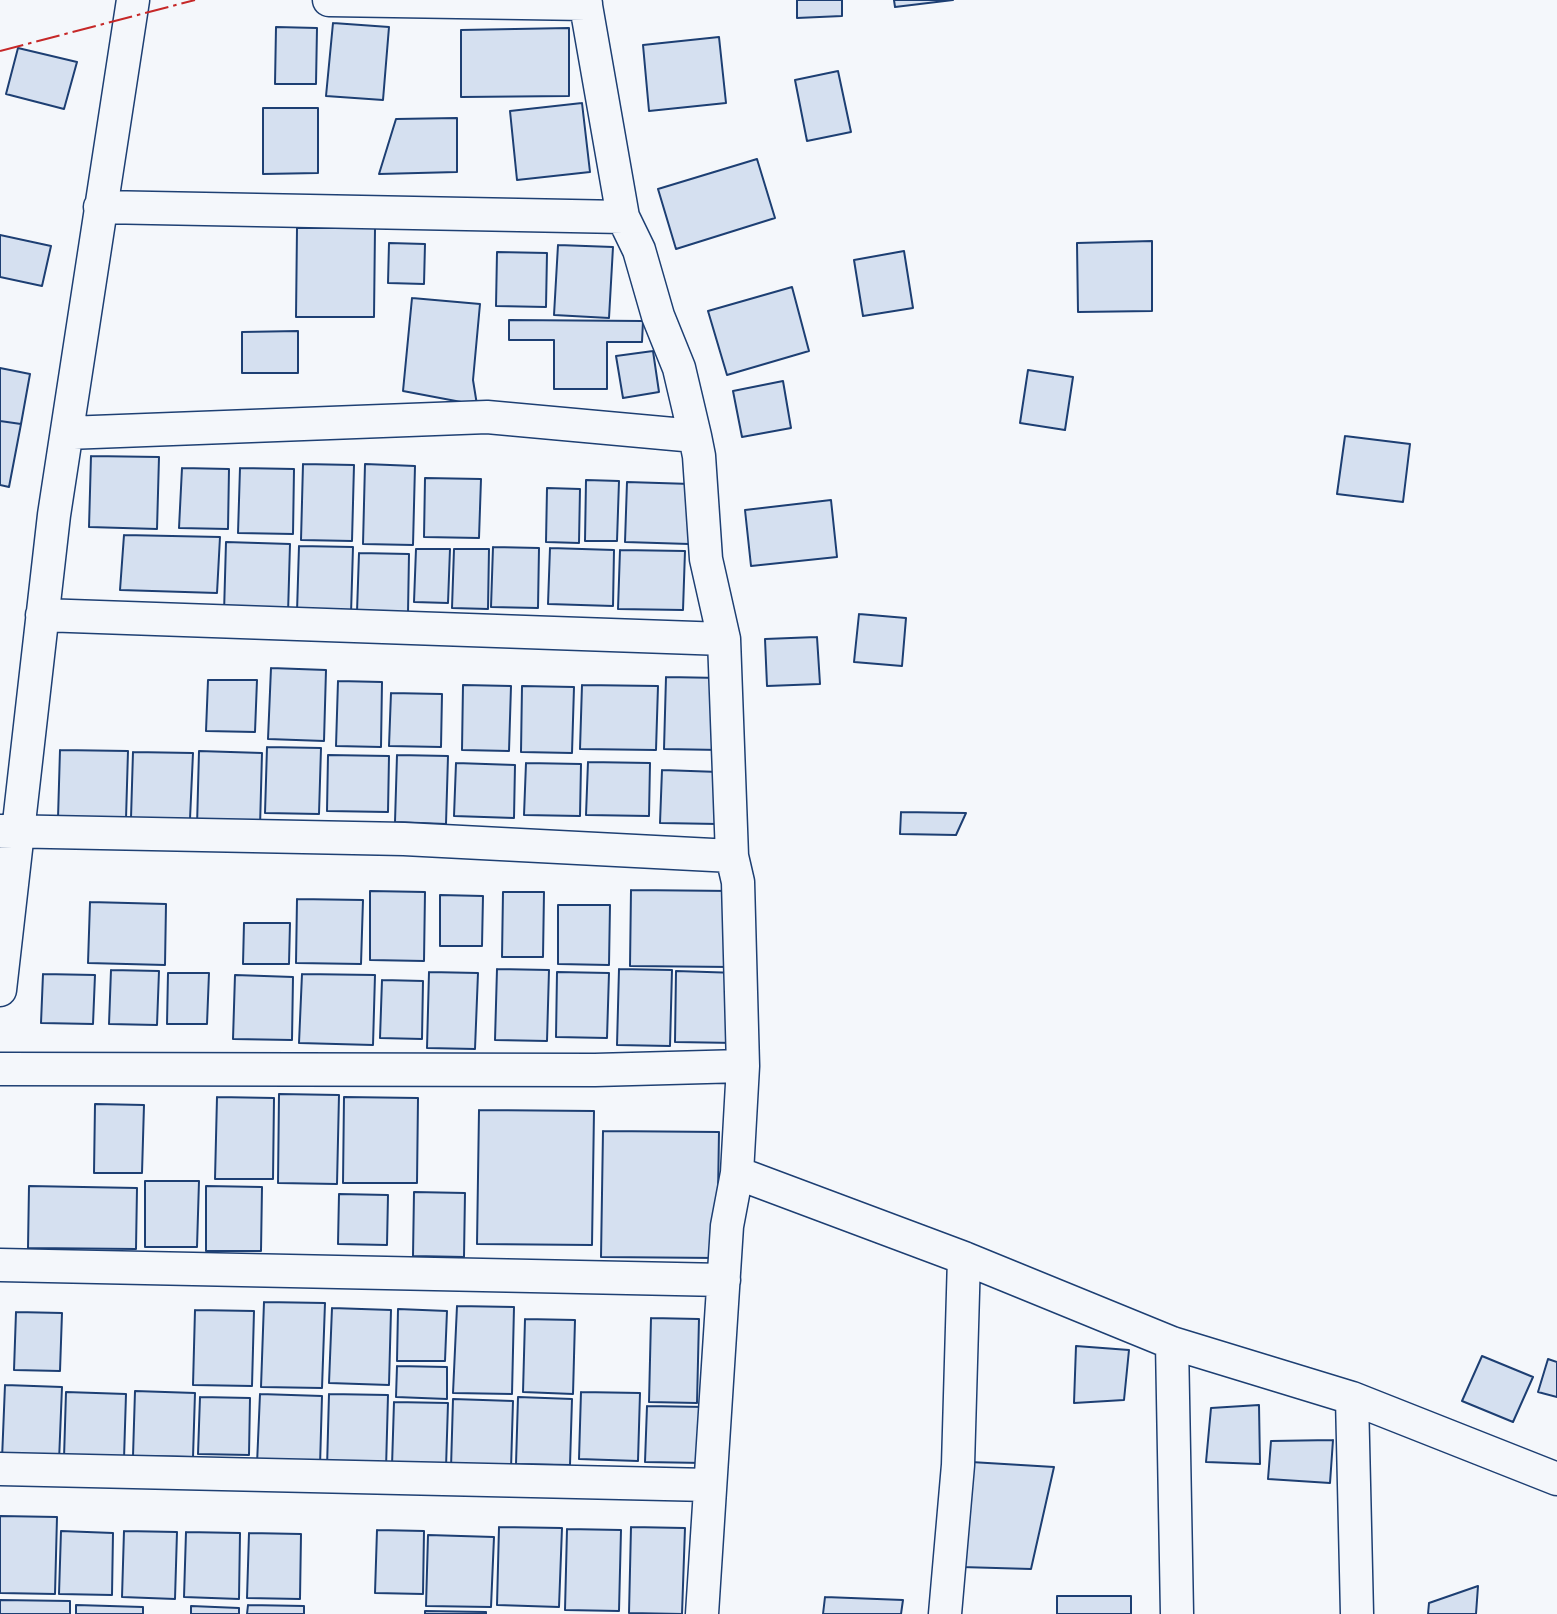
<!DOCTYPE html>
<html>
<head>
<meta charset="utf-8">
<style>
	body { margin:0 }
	canvas { display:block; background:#f4f7fb }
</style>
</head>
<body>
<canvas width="1557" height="1614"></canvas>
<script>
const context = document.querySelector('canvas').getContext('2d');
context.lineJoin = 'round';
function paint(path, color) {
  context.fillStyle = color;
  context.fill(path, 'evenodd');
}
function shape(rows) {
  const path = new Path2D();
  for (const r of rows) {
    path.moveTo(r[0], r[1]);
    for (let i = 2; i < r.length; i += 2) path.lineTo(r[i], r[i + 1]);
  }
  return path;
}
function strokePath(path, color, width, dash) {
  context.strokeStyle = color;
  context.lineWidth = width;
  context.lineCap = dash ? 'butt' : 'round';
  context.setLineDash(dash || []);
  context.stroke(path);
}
const building = shape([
	[797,0,842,0,842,16,797,18,797,0],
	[894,0,953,0,895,7,894,0],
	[333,23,389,27,383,100,326,96,333,23],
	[276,27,317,28,316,84,275,84,276,27],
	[569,28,569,96,461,97,461,30,569,28],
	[719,37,726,103,649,111,643,45,719,37],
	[18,48,77,62,64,109,6,94,18,48],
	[838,71,851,132,807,141,795,80,838,71],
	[582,103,590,172,517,180,510,111,582,103],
	[263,108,318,108,318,173,263,174,263,108],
	[457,118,457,172,379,174,396,119,457,118],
	[757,159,775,218,676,249,658,189,757,159],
	[297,228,375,228,374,317,296,317,297,228],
	[0,235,51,246,42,286,0,277,0,235],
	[1152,241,1152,311,1078,312,1077,243,1152,241],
	[389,243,425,244,424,284,388,283,389,243],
	[558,245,613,247,609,318,554,315,558,245],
	[904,251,913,308,863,316,854,260,904,251],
	[497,252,547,253,546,307,496,306,497,252],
	[792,287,809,351,727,375,708,311,792,287],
	[412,298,480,304,473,380,477,405,403,391,412,298],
	[509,320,643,321,642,342,607,342,607,389,554,389,554,340,509,340,509,320],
	[298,331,298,373,242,373,242,332,298,331],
	[653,351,659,392,623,398,616,356,653,351],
	[0,368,30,374,21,424,0,421,0,368],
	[1028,370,1073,377,1065,430,1020,423,1028,370],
	[783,381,791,428,742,437,733,391,783,381],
	[0,421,21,424,9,487,0,485,0,421],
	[1345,436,1410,444,1403,502,1337,494,1345,436],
	[91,456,159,457,157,529,89,527,91,456],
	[303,464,354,465,352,541,301,540,303,464],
	[365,464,415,466,413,545,363,544,365,464],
	[182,468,229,469,228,529,179,528,182,468],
	[240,468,294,469,293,534,238,533,240,468],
	[425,478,481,479,479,538,424,537,425,478],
	[586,480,619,481,617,541,585,541,586,480],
	[627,482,691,484,689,544,625,542,627,482],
	[547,488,580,489,579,543,546,542,547,488],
	[831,500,837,557,751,566,745,510,831,500],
	[124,535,220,537,217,593,120,590,124,535],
	[226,542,290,544,288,614,224,613,226,542],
	[299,546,353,547,351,614,297,612,299,546],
	[493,547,539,548,538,608,491,607,493,547],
	[550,548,614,550,613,606,548,604,550,548],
	[416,549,450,549,448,603,414,602,416,549],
	[454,549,489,549,488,609,452,608,454,549],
	[620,550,685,551,683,610,618,609,620,550],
	[359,553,409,554,408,613,357,612,359,553],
	[859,614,906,618,902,666,854,662,859,614],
	[817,637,820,684,767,686,765,639,817,637],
	[271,668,326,670,324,741,268,739,271,668],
	[666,677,721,678,720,750,664,749,666,677],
	[208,680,257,680,255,732,206,731,208,680],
	[338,681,382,682,381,747,336,746,338,681],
	[463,685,511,686,509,751,462,750,463,685],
	[582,685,658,686,656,750,580,749,582,685],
	[522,686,574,687,572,753,521,752,522,686],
	[391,693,442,694,441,747,389,746,391,693],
	[267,747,321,748,319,814,265,813,267,747],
	[60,750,128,751,126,819,58,818,60,750],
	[199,751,262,753,260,827,197,826,199,751],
	[133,752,193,753,190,819,131,818,133,752],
	[328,755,389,756,388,812,327,811,328,755],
	[397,755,448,756,446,824,395,822,397,755],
	[588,762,650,763,649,816,586,815,588,762],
	[456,763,515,765,514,818,454,816,456,763],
	[526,763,581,764,580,816,524,815,526,763],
	[662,770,719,772,718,824,660,823,662,770],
	[901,812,966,813,956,835,900,834,901,812],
	[631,890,732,891,731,967,630,966,631,890],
	[370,891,425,892,424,961,370,960,370,891],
	[503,892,544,892,543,957,502,957,503,892],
	[440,895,483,896,482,946,440,946,440,895],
	[297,899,363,900,361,964,296,963,297,899],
	[90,902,166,904,165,965,88,963,90,902],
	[558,905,610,905,609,965,558,964,558,905],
	[244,923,290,923,289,964,243,964,244,923],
	[497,969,549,970,547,1041,495,1040,497,969],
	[619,969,672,970,670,1046,617,1045,619,969],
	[111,970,159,971,157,1025,109,1024,111,970],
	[676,971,738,973,736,1043,675,1042,676,971],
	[429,972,478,973,475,1049,427,1048,429,972],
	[557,972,609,973,607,1038,556,1037,557,972],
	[168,973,209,973,207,1024,167,1024,168,973],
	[43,974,95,975,93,1024,41,1023,43,974],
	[302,974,375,975,373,1045,299,1043,302,974],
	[235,975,293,977,292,1040,233,1039,235,975],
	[382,980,423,981,422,1039,380,1038,382,980],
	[279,1094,339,1095,337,1184,278,1183,279,1094],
	[217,1097,274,1098,273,1179,215,1179,217,1097],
	[344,1097,418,1098,417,1183,343,1183,344,1097],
	[95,1104,144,1105,142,1173,94,1173,95,1104],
	[479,1110,594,1111,592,1245,477,1244,479,1110],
	[603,1131,719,1132,717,1258,601,1257,603,1131],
	[145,1181,199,1181,197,1247,145,1247,145,1181],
	[29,1186,137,1188,136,1249,28,1248,29,1186],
	[206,1186,262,1187,261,1251,206,1251,206,1186],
	[414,1192,465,1193,464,1257,413,1256,414,1192],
	[339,1194,388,1195,387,1245,338,1244,339,1194],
	[264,1302,325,1303,322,1388,261,1387,264,1302],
	[457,1306,514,1307,512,1394,453,1393,457,1306],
	[332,1308,391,1310,389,1385,329,1383,332,1308],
	[398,1309,447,1311,445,1361,397,1361,398,1309],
	[195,1310,254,1311,252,1386,193,1385,195,1310],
	[16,1312,62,1313,60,1371,14,1370,16,1312],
	[651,1318,699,1319,697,1403,649,1402,651,1318],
	[525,1319,575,1320,573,1394,523,1392,525,1319],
	[1076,1346,1129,1350,1124,1400,1074,1403,1076,1346],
	[1482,1356,1533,1377,1513,1422,1462,1401,1482,1356],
	[1548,1359,1557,1362,1557,1397,1538,1392,1548,1359],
	[397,1366,447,1367,447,1399,396,1397,397,1366],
	[5,1385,62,1387,59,1461,2,1459,5,1385],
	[135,1391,195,1393,193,1457,133,1456,135,1391],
	[66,1392,126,1394,124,1459,64,1458,66,1392],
	[581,1392,640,1393,638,1461,579,1459,581,1392],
	[260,1394,322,1396,320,1466,257,1464,260,1394],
	[329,1394,388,1395,386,1469,327,1468,329,1394],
	[200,1397,250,1398,249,1455,198,1454,200,1397],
	[518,1397,572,1399,570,1465,516,1464,518,1397],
	[453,1399,513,1401,511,1469,451,1468,453,1399],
	[394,1402,448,1403,446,1468,392,1466,394,1402],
	[1259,1405,1260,1464,1206,1462,1211,1408,1259,1405],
	[647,1406,705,1407,703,1463,645,1462,647,1406],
	[1333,1440,1330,1483,1268,1479,1271,1441,1333,1440],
	[971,1462,1054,1467,1031,1569,961,1567,971,1462],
	[0,1516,57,1517,55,1594,0,1593,0,1516],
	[499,1527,562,1528,559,1607,497,1605,499,1527],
	[631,1527,685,1528,682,1614,629,1613,631,1527],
	[567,1529,621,1530,619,1611,565,1610,567,1529],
	[377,1530,424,1531,423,1594,375,1593,377,1530],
	[61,1531,113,1533,112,1595,59,1594,61,1531],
	[124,1531,177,1532,175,1599,122,1597,124,1531],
	[186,1532,240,1533,239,1599,184,1597,186,1532],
	[249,1533,301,1534,300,1599,247,1598,249,1533],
	[428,1535,494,1537,491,1607,426,1606,428,1535],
	[1478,1586,1476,1614,1428,1614,1429,1603,1478,1586],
	[1057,1596,1131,1596,1131,1614,1057,1614,1057,1596],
	[825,1597,903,1600,901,1614,823,1614,825,1597],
	[0,1600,70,1601,70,1614,0,1614,0,1600],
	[76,1605,143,1607,143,1614,76,1614,76,1605],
	[248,1605,304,1606,304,1614,247,1614,248,1605],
	[191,1606,239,1608,239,1614,191,1614,191,1606],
	[425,1611,486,1612,486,1614,425,1614,425,1611]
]);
paint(building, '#d5e0f0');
strokePath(building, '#1d3f73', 2);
const minor = shape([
	[329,0,586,4],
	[585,0,623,217,639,250,658,316,679,368,695,436,699,456,706,559,724,639,732,856,738,882,743,1066,737,1173,727,1226,702,1614],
	[100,207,623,217],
	[67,433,487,417,695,436],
	[42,615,724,639],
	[0,831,404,839,732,856],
	[0,990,54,515,133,0],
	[0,1069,595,1070,743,1066],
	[737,1173,964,1258,1172,1343,1352,1398,1557,1479],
	[0,1265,724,1280],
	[1172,1343,1177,1614],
	[1352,1398,1357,1614],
	[0,1469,709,1485],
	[945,1614,958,1465,964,1258]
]);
strokePath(minor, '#1d3f73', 35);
strokePath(minor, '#f4f7fb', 32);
strokePath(shape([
	[0,51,195,0]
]), '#c62828', 2, [24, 5, 3.5, 5]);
</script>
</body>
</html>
